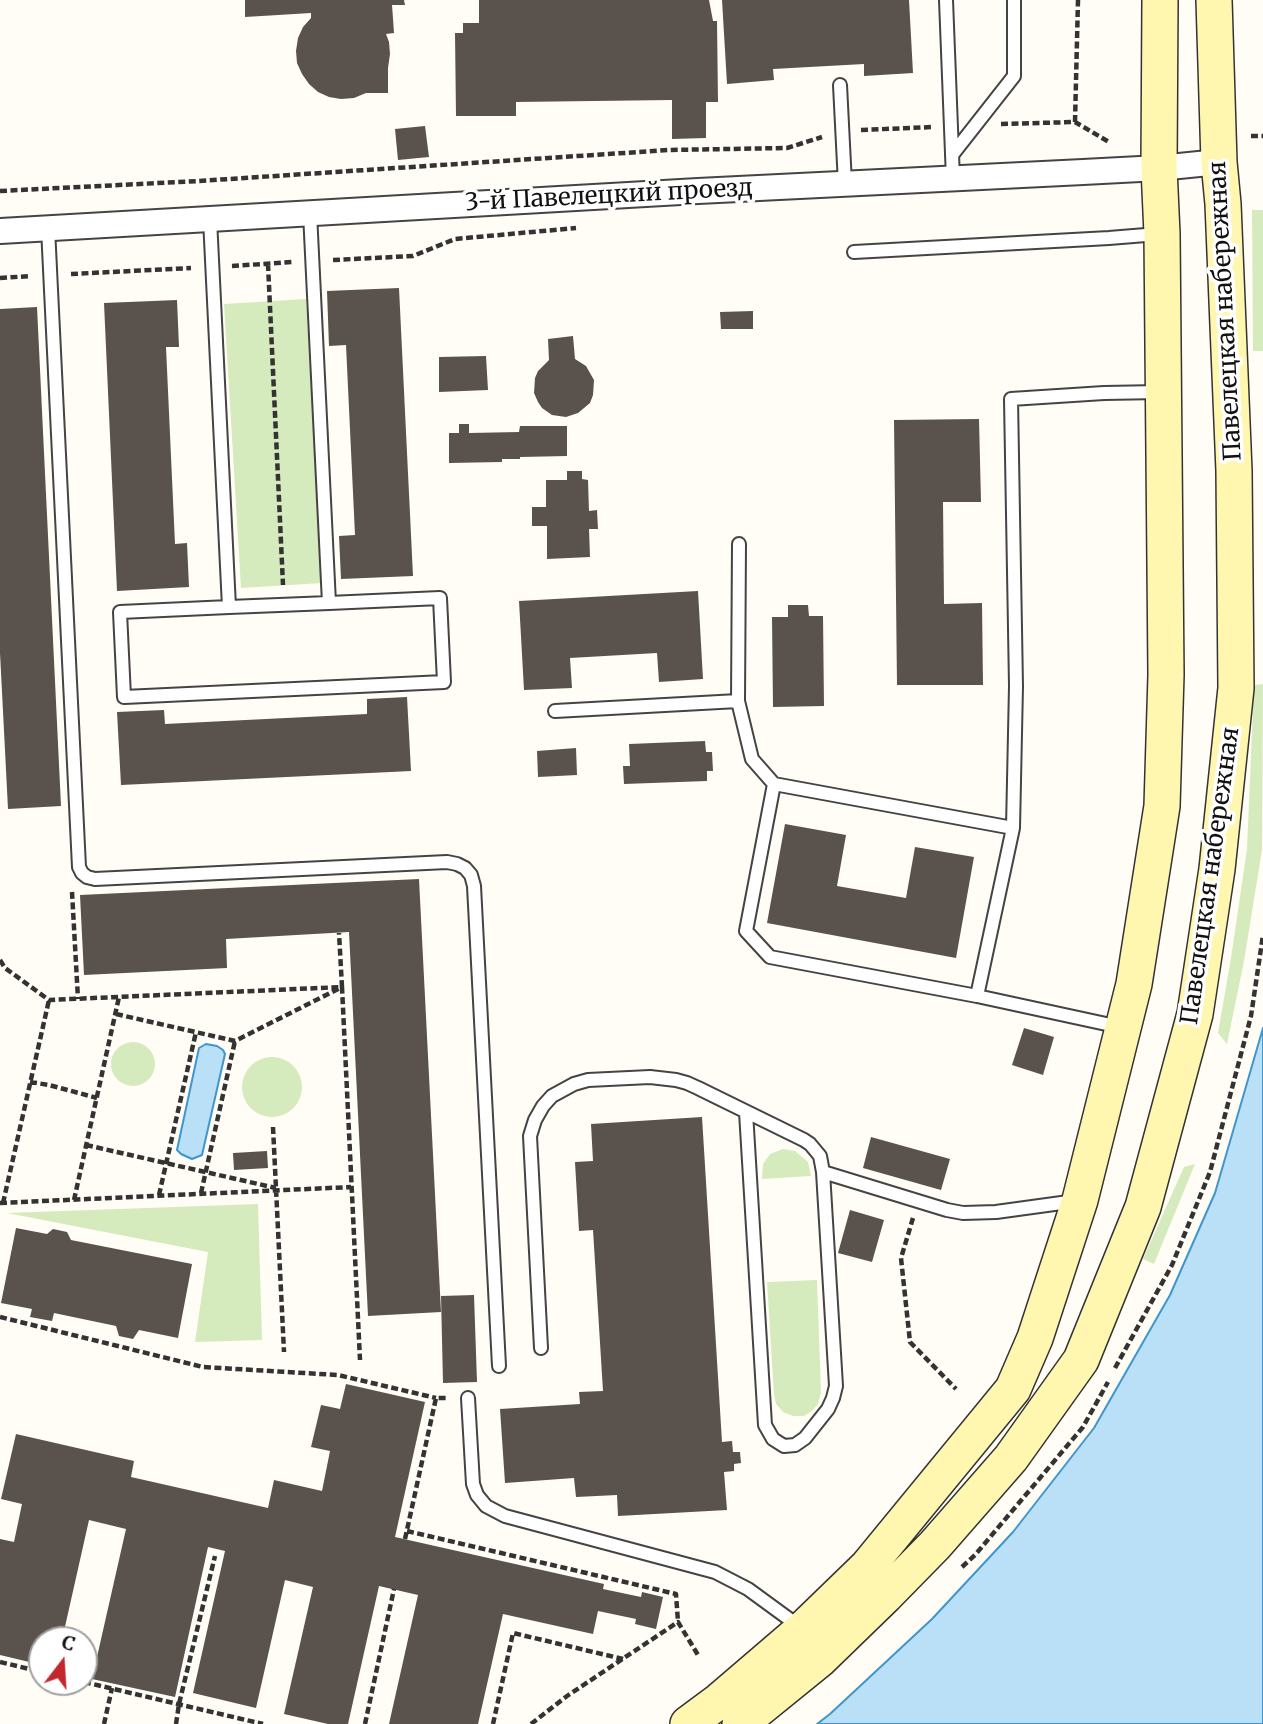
<!DOCTYPE html>
<html>
<head>
<meta charset="utf-8">
<style>
	body { margin:0 }
	#map { position:relative; width:1263px; height:1724px; overflow:hidden; background:#fffdf5; font-family:Merriweather,serif }
	canvas { display:block }
	.north { position:absolute; left:28px; top:1626px; width:70px; height:70px; box-sizing:border-box; background:#fff; border:2px solid #a0a0a0; border-radius:50%; rotate:17deg; font-size:19px; font-weight:700; line-height:28px; text-align:center; color:#111 }
	.north::after { content:''; display:block; margin:auto; width:24px; height:32px; background:#c4262e; clip-path:polygon(50% 0,100% 100%,50% 72%,0 100%) }
</style>
</head>
<body>
<div id="map">
<canvas width="1263" height="1724"></canvas>
<div class="north">С</div>
</div>
<script>
const context = document.querySelector('canvas').getContext('2d');
context.lineJoin = 'round';
function paint(path, color) {
  context.fillStyle = color;
  context.fill(path, 'evenodd');
}
function shape(rows) {
  const path = new Path2D();
  for (const r of rows) {
    if (r.length === 3) {
      path.moveTo(r[0] + r[2], r[1]);
      path.arc(r[0], r[1], r[2], 0, 2 * Math.PI);
      continue;
    }
    path.moveTo(r[0], r[1]);
    for (let i = 2; i < r.length; i += 2) path.lineTo(r[i], r[i + 1]);
  }
  return path;
}
function strokePath(path, color, width, dash) {
  context.strokeStyle = color;
  context.lineWidth = width;
  context.lineCap = dash ? 'butt' : 'round';
  context.setLineDash(dash || []);
  context.stroke(path);
}
function write(font, color, halo, rows, align = 'center') {
  context.font = font + ' Merriweather,serif';
  context.lineWidth = 7;
  context.setLineDash([]);
  context.textBaseline = 'middle';
  context.strokeStyle = halo;
  context.fillStyle = color;
  for (const [text, x, y, turn = 0] of rows) {
    context.save();
    context.translate(x, y);
    context.rotate((+turn || 0) * Math.PI / 180);
    context.textAlign = isNaN(turn) ? turn : align;
    if (halo) context.strokeText(text, 0, 0);
    context.fillText(text, 0, 0);
    context.restore();
  }
}
paint(shape([
	[1252,210,1263,210,1263,351,1253,351],
	[306,299,322,583,241,588,224,304],
	[1263,684,1262,850,1244,961,1227,1044,1218,1033,1231,958,1247,849,1254,685],
	[133,1064,22],
	[272,1087,30],
	[783,1149,795,1151,808,1162,811,1176,762,1179,763,1164,770,1154],
	[1195,1164,1154,1264,1143,1259,1184,1167],
	[258,1204,262,1340,195,1342,208,1252,7,1213],
	[817,1280,821,1393,818,1404,812,1411,804,1416,793,1416,783,1412,776,1404,774,1395,767,1282]
]), '#d5ebbd');
const water = shape([
	[1263,1028,1263,1724,817,1724,830,1714,932,1619,1013,1532,1094,1428,1170,1295,1215,1193,1263,1028],
	[206,1044,217,1046,223,1050,225,1054,202,1155,192,1159,181,1154,177,1150,199,1048,206,1044]
]);
paint(water, '#b9e0f7');
strokePath(water, '#3f96cf', 2);
paint(shape([
	[245,0,404,0,405,5,392,5,394,33,386,34,389,42,390,54,388,68,388,93,366,93,354,98,341,99,329,97,318,92,309,84,302,74,297,63,296,51,298,38,303,27,311,18,311,13,245,17],
	[479,0,709,0,713,21,717,21,718,102,706,102,706,138,672,139,672,100,516,102,516,116,456,116,455,33,463,33,463,23,479,23],
	[722,0,909,0,913,73,864,76,864,64,773,69,774,80,727,84],
	[425,126,429,157,398,160,395,129],
	[399,288,413,576,341,579,339,536,355,535,346,345,329,346,327,291],
	[177,300,179,347,166,347,175,544,187,543,189,587,117,591,104,303],
	[37,307,61,806,8,809,0,653,0,309],
	[753,311,753,329,721,329,720,312],
	[573,336,575,359,586,366,594,380,593,395,590,403,578,413,566,417,552,415,542,408,538,402,534,393,535,378,538,371,549,360,548,339],
	[486,356,488,390,439,392,439,357],
	[979,419,981,502,943,502,944,604,982,603,983,685,897,685,894,420],
	[459,424,469,424,469,433,519,432,520,426,567,426,567,456,520,457,520,459,502,459,502,462,449,463,449,433,459,433],
	[567,471,582,471,582,479,588,480,589,511,597,510,598,529,589,529,590,557,547,559,547,526,532,526,532,507,546,507,546,480,567,480],
	[698,591,703,679,659,682,657,653,570,658,572,688,524,690,519,601],
	[788,605,808,605,809,616,823,616,824,706,773,707,772,617,788,617],
	[407,697,411,771,121,785,117,712,164,710,165,724,367,714,367,699],
	[705,741,706,752,712,752,713,771,707,771,707,781,624,784,623,766,630,766,629,744],
	[576,748,577,775,538,777,537,751],
	[785,824,846,835,837,886,906,898,915,847,974,857,956,958,767,923],
	[419,879,441,1312,368,1316,349,932,226,939,227,968,84,975,80,895],
	[1024,1028,1054,1037,1043,1075,1012,1065],
	[702,1117,722,1442,732,1441,733,1452,740,1452,741,1463,734,1464,734,1471,724,1472,727,1510,618,1516,617,1495,576,1497,574,1478,505,1483,500,1409,580,1404,579,1392,603,1391,593,1230,579,1231,575,1162,593,1161,591,1124],
	[871,1137,950,1159,941,1190,863,1168],
	[267,1151,268,1168,234,1170,233,1153],
	[850,1210,884,1220,872,1262,838,1253],
	[16,1228,47,1234,53,1229,67,1232,71,1240,192,1264,178,1338,139,1330,133,1339,119,1336,116,1326,54,1313,52,1321,30,1317,32,1309,1,1303],
	[474,1295,477,1382,443,1383,441,1296],
	[346,1384,425,1402,395,1537,604,1584,603,1589,641,1597,642,1592,663,1597,656,1629,635,1624,636,1619,598,1611,593,1634,503,1614,478,1724,389,1724,418,1595,379,1586,348,1724,328,1724,284,1714,313,1587,285,1580,256,1708,193,1693,225,1551,208,1547,175,1697,92,1679,126,1529,89,1520,62,1640,42,1640,42,1665,0,1655,0,1539,14,1542,22,1504,1,1499,16,1434,134,1461,131,1477,268,1508,274,1480,322,1491,330,1451,311,1447,321,1405,340,1409]
]), '#5a524d');
const lane = shape([
	[946,0,953,179],
	[840,85,845,184],
	[952,155,1014,76,1014,0],
	[210,219,229,607,120,612,124,697,444,682,440,598,329,603,310,213],
	[48,228,79,867,82,873,87,877,95,879,447,862,457,864,465,868,471,875,474,886,499,1366],
	[854,252,1109,238,1158,234],
	[739,544,738,701,752,759,774,784],
	[229,607,329,603],
	[555,711,738,701],
	[1013,828,774,784,746,931,770,957,977,996,1013,828,1016,686,1011,399,1104,393,1160,392],
	[977,996,1120,1027],
	[823,1172,947,1210,963,1213,996,1212,1076,1201],
	[541,1348,530,1136,535,1120,543,1106,552,1096,574,1084,588,1080,650,1077,676,1080,687,1083,698,1088,804,1140,810,1144,820,1156,823,1172,836,1386,833,1398,828,1409,805,1438,795,1445,784,1446,773,1439,765,1425,746,1112],
	[468,1398,473,1484,477,1495,486,1506,505,1516,715,1572,748,1589,800,1627]
]);
const street = shape([
	[0,231,698,191,1083,172,1159,168,1219,162]
]);
const secondary = shape([
	[688,1724,719,1701,803,1629,867,1567,1013,1389,1035,1338,1080,1200,1134,984,1162,806,1166,675,1162,234,1159,168,1160,0],
	[740,1724,819,1660,886,1595,935,1545,1011,1458,1081,1360,1143,1207,1195,1014,1217,869,1236,688,1234,471,1223,204,1219,162,1214,0]
]);
strokePath(lane, '#444', 16);
strokePath(street, '#444', 28);
strokePath(secondary, '#333', 38);
strokePath(shape([
	[1075,122,1078,0],
	[1001,124,1075,122,1109,142],
	[861,130,933,127],
	[1251,136,1263,136],
	[0,191,199,181,669,150,787,148,822,137],
	[333,260,413,256,455,239,576,228],
	[268,264,283,585],
	[232,266,293,262],
	[71,274,191,268],
	[0,278,31,276],
	[72,892,78,999],
	[0,960,5,968,49,1000,342,987,339,933],
	[116,1014,235,1041,342,987,360,1360],
	[30,1082,49,1085,97,1098],
	[273,1127,284,1352],
	[86,1145,276,1188],
	[201,1193,235,1041],
	[159,1195,196,1032],
	[74,1200,119,997],
	[0,1203,351,1187],
	[3,1203,49,1000],
	[913,1218,901,1258,910,1342,956,1389],
	[0,1317,203,1367,338,1375,436,1398],
	[1115,1368,1172,1265,1210,1172,1251,1016,1263,935],
	[407,1531,676,1594,678,1622],
	[405,1539,436,1398,448,1398],
	[962,1567,975,1555,1083,1427,1108,1382],
	[0,1662,42,1672],
	[84,1682,263,1724],
	[104,1724,112,1688],
	[176,1724,179,1704,215,1556],
	[365,1724,394,1589],
	[493,1724,513,1633,623,1659],
	[531,1724,567,1696,678,1622,698,1655]
]), '#333', 4.5, [7, 3.5]);
strokePath(lane, '#fff', 12);
strokePath(street, '#fff', 24);
strokePath(secondary, '#fff6b0', 35);
write('24px', '#111', '#fff', [
	["3-й Павелецкий проезд",609,196,-3],
	["Павелецкая набережная",1226,311,-93],
	["Павелецкая набережная",1211,876,-82]
]);
</script>
</body>
</html>
